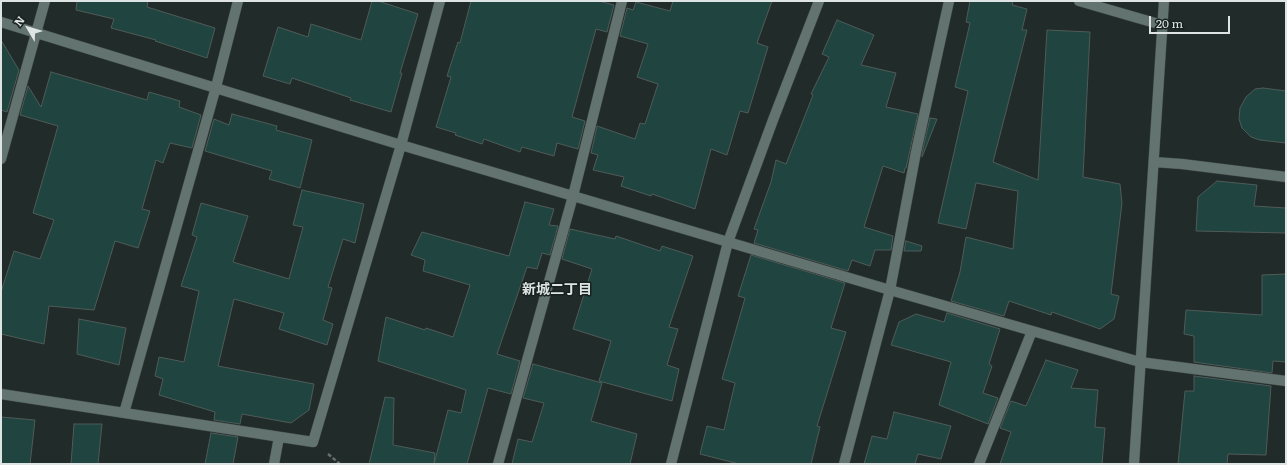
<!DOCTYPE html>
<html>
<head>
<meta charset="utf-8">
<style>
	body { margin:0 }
	#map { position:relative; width:1287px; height:465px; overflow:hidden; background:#212b29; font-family:Literata,serif }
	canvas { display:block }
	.frame { position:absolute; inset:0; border:2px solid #dde4e3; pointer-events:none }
	.north { position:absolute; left:8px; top:8px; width:40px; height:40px; -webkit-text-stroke:3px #172120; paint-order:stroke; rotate:308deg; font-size:11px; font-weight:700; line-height:16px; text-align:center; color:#dde4e3 }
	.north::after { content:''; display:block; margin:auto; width:14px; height:18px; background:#dde4e3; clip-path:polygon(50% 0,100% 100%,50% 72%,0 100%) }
	.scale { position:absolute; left:1149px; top:16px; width:81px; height:18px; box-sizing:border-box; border:2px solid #dde4e3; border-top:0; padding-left:5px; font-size:12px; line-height:14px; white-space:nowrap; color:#dde4e3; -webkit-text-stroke:3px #172120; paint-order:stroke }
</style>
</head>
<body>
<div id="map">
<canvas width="1287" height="465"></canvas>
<div class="frame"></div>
<div class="north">N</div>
<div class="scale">20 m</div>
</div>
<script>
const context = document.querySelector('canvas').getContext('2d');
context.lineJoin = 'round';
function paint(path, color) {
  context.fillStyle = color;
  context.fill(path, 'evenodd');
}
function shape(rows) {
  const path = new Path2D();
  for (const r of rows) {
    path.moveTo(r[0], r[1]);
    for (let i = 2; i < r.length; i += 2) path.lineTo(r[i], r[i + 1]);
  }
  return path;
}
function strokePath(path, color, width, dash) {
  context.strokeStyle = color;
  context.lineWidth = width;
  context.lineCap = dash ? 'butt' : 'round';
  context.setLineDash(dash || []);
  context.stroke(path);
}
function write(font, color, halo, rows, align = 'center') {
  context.font = font + ' Literata,"Noto Sans JP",serif';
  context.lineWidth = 3;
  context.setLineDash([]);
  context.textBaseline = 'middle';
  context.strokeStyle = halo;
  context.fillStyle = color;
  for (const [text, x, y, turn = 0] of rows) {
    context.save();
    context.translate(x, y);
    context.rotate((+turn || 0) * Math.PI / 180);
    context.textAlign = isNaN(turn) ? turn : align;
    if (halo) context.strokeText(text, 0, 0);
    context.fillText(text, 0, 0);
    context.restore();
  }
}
const building = shape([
	[77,1,148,1,147,7,215,28,207,58,155,41,156,40,111,28,114,19,76,10,77,1],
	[372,1,378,1,418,14,400,73,402,73,391,112,350,100,351,98,292,78,290,84,263,76,278,27,308,37,311,24,361,40,372,1],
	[471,1,599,1,614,5,607,32,596,29,572,117,585,121,578,149,557,143,554,156,522,147,520,152,484,139,482,144,455,135,456,133,436,127,451,77,447,76,458,42,460,43,471,1],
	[673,1,772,1,757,43,768,47,748,113,740,111,727,155,711,149,695,209,652,194,651,196,621,186,624,177,593,170,598,155,591,153,597,126,635,139,640,123,645,124,658,84,637,77,648,44,620,36,627,8,633,10,636,2,670,11,673,1],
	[970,1,1013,1,1012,5,1027,9,1022,30,1027,30,993,162,1038,180,1047,30,1090,32,1083,177,1120,184,1122,203,1111,294,1119,296,1114,319,1100,329,1052,312,1051,315,1009,301,1004,316,951,301,960,272,966,237,1013,249,1018,191,976,183,966,229,938,223,968,91,955,87,970,23,966,22,970,1],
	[837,20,874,35,861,65,896,73,886,107,918,114,906,168,905,168,904,173,883,166,864,227,893,236,891,250,875,250,870,266,852,260,848,271,754,243,758,230,754,229,771,182,776,160,786,164,813,95,811,94,829,57,822,54,837,20],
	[1,40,19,70,7,112,1,110,1,40],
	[51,72,147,100,149,92,180,101,179,107,201,115,192,148,170,143,163,163,156,160,142,209,150,211,138,248,115,241,94,310,49,306,44,344,1,334,1,292,14,251,40,259,54,220,33,213,58,126,20,115,28,86,41,107,51,72],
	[1263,88,1286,91,1286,143,1260,140,1251,137,1242,128,1239,119,1240,108,1246,97,1255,89,1263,88],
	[232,114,277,126,276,130,312,140,300,188,269,179,272,171,205,151,214,119,229,125,232,114],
	[930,118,937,119,922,157,922,153,930,118],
	[1217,181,1257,185,1254,206,1286,208,1286,233,1196,231,1198,197,1217,181],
	[302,190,364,204,355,243,343,239,328,287,332,288,323,320,333,324,327,345,279,329,284,313,234,299,218,366,314,384,309,410,291,423,242,414,240,424,214,420,215,412,159,395,163,379,155,376,159,357,184,362,199,291,181,286,197,237,192,235,201,203,248,216,233,262,289,279,303,227,293,225,302,190],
	[525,202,554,209,549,225,558,226,550,255,542,253,537,269,527,267,497,354,520,361,511,394,488,388,467,464,369,464,385,397,394,398,393,445,435,453,434,464,448,410,461,413,466,390,378,361,386,317,425,330,426,328,453,337,470,285,423,271,425,260,411,255,422,232,509,256,525,202],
	[570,229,615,239,616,236,660,251,662,246,693,256,669,327,678,329,667,365,679,369,672,401,599,381,611,341,573,329,592,269,562,259,570,229],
	[906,241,922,246,921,251,904,251,906,241],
	[751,255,845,283,831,328,846,332,817,426,820,427,811,464,739,464,700,454,707,426,724,430,735,383,722,379,745,298,738,296,751,255],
	[1286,274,1286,362,1273,361,1272,373,1194,362,1194,336,1184,334,1186,310,1262,315,1262,275,1286,274],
	[947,313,1000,329,989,364,992,366,983,393,998,398,988,424,939,405,951,362,891,345,899,322,916,314,944,322,947,313],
	[79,319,126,328,119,365,77,354,79,319],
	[1046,360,1078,370,1071,388,1098,390,1095,427,1105,428,1102,464,1000,464,1011,432,1000,428,1011,401,1026,406,1046,360],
	[533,364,602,383,591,421,637,434,630,464,512,464,518,439,532,442,544,403,523,398,533,364],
	[1194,376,1271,386,1266,455,1228,454,1227,464,1178,464,1185,391,1194,391,1194,376],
	[894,412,951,426,941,459,918,454,915,464,864,464,872,436,887,439,894,412],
	[1,417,35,420,30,464,1,464,1,417],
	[74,424,102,424,98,464,71,464,74,424],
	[211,433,238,437,233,464,205,464,211,433]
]);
paint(building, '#204540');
strokePath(building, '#4f5b58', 1);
const minor = shape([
	[1079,1,1162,25],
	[1,22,401,145,890,290,1140,362,1286,381],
	[1,159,45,1],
	[1154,162,1182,164,1286,177],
	[1,394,313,442,401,145,440,1],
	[124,413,216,87,238,1],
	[274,464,279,437],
	[498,464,573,196,622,1],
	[671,464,728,242,773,120,819,1],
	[844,464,890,290,916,152,949,1],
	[979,464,1032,331],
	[1134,464,1164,1]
]);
strokePath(minor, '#3f4947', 11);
strokePath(shape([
	[328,454,340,464]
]), '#666f6d', 2.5, [4, 2]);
strokePath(minor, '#637470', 10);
write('bold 14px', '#dde4e3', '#172120', [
	["新城二丁目",557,290]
]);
</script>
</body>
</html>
